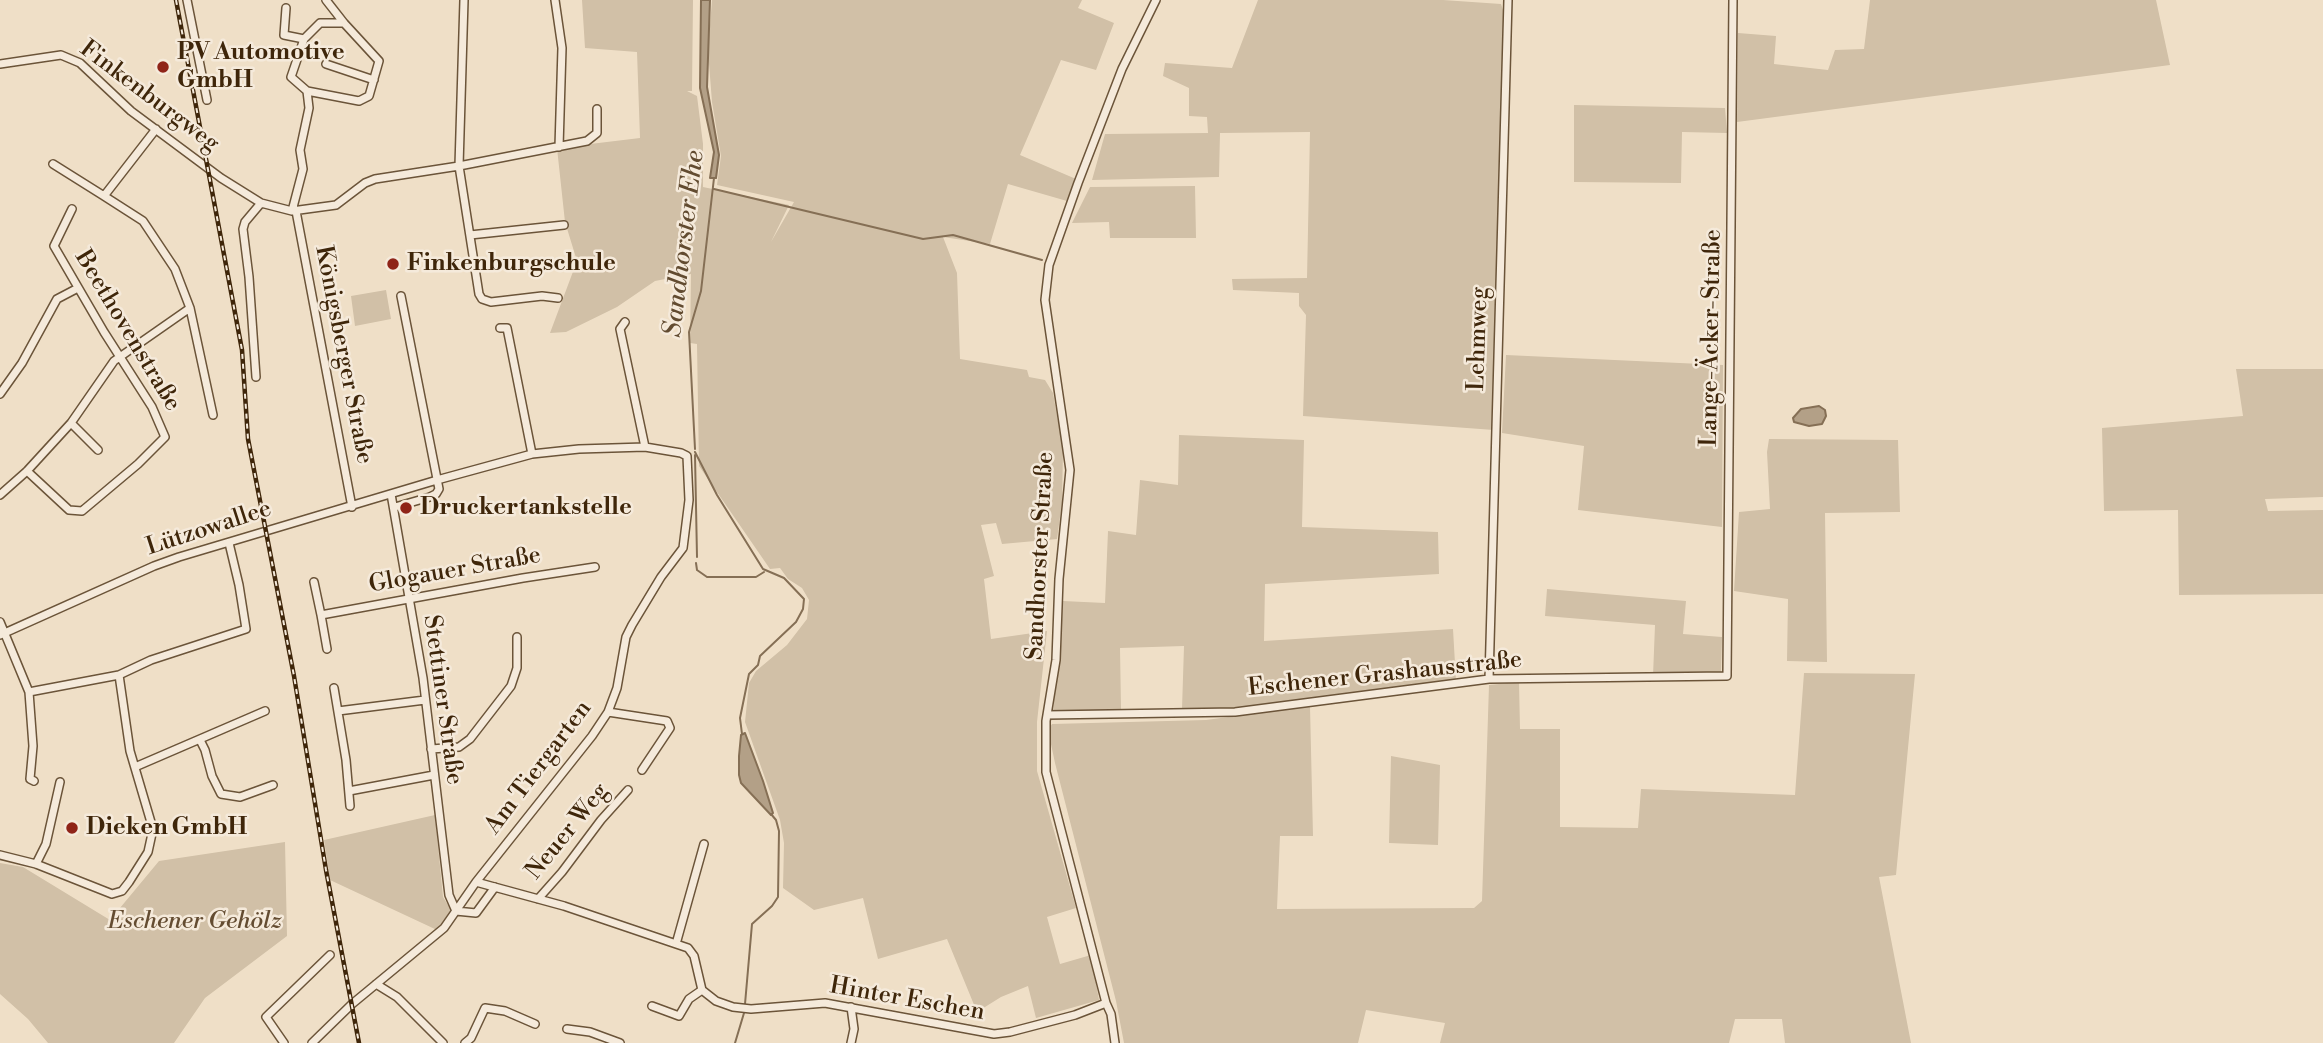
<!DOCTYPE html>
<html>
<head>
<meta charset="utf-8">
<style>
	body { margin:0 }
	canvas { display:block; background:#efdfc7 }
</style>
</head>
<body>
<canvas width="2323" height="1043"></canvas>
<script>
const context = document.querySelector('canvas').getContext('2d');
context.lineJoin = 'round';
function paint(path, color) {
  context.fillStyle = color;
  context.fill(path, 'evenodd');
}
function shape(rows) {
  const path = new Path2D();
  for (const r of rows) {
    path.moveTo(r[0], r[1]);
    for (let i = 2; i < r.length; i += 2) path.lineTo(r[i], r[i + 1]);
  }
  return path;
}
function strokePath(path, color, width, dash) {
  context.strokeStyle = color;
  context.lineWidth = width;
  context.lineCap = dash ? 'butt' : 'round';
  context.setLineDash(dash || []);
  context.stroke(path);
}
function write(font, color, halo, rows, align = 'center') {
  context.font = font + ' "Libre Bodoni",serif';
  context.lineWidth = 5;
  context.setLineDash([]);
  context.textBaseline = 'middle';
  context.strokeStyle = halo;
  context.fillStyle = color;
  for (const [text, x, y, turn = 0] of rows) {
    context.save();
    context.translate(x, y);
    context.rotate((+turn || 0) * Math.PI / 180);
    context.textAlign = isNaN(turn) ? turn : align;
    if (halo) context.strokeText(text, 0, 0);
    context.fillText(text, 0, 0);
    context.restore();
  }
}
paint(shape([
	[582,0,693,0,692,91,687,91,697,96,703,144,703,187,789,205,771,242,794,202,717,185,721,156,712,102,708,51,712,0,1082,0,1078,8,1114,23,1096,70,1061,60,1020,155,1076,179,1067,201,1008,184,990,244,943,237,957,273,960,359,1027,370,1029,377,1045,380,1053,393,1063,450,1062,502,1057,539,1002,544,996,523,981,525,994,576,984,579,991,639,1047,631,1037,722,1037,771,1076,908,1047,917,1060,964,1091,955,1099,1000,1036,1018,1028,986,1001,997,977,1012,947,939,878,959,863,898,814,910,783,888,784,843,780,820,745,722,749,683,756,671,787,645,807,619,809,600,802,588,788,579,780,568,770,569,699,466,697,344,690,343,691,274,655,281,617,307,566,332,550,333,577,261,565,222,557,148,640,138,637,52,585,48],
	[1258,0,1443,0,1501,4,1504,13,1494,430,1303,416,1306,315,1299,306,1299,293,1233,290,1232,279,1307,278,1310,132,1220,133,1219,177,1092,180,1105,134,1208,133,1207,117,1189,116,1189,88,1163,76,1165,63,1232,68],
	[1870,0,2156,0,2170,65,1737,122,1738,33,1776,36,1774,64,1828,70,1835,50,1864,49],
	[1574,105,1725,108,1727,133,1682,132,1681,183,1574,182],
	[1195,186,1196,238,1110,238,1109,222,1072,223,1090,187],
	[386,290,391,319,355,326,351,296],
	[1506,355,1723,365,1722,527,1578,510,1584,446,1502,433],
	[2236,369,2323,369,2323,497,2265,499,2268,511,2323,510,2323,594,2179,595,2178,510,2104,511,2102,428,2243,416],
	[1179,435,1304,440,1302,527,1438,532,1439,574,1265,584,1264,641,1453,629,1456,681,1233,709,1182,709,1184,646,1120,648,1121,709,1053,712,1063,601,1105,603,1108,531,1136,535,1140,480,1178,485],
	[1769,439,1898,440,1900,512,1825,513,1827,662,1787,661,1788,599,1734,591,1739,512,1770,509,1767,452],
	[1547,589,1686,601,1683,634,1722,637,1721,672,1717,675,1653,676,1655,625,1545,616],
	[1804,673,1915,674,1896,875,1879,877,1911,1043,1785,1043,1782,1019,1735,1019,1729,1043,1440,1043,1445,1023,1366,1010,1358,1043,1124,1043,1116,1001,1055,763,1048,730,1052,724,1206,720,1310,706,1313,836,1280,836,1277,909,1474,908,1482,901,1489,685,1519,682,1520,729,1560,729,1560,827,1638,828,1641,789,1795,795],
	[1391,756,1440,765,1438,845,1389,843],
	[435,815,443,897,451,910,437,930,330,880,324,840],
	[285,842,287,936,205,998,174,1043,48,1043,28,1019,0,994,0,863,23,867,110,920,159,861]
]), '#d1c0a7');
const water = shape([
	[701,0,710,0,707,87,719,155,716,178,710,178,714,152,700,88,701,0],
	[1819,406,1825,410,1826,416,1822,424,1809,426,1794,422,1793,418,1801,409,1819,406],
	[745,733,763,781,773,813,771,815,741,783,739,775,739,756,741,735,745,733]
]);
paint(water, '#b3a087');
strokePath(water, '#856f55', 2);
strokePath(shape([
	[714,189,923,239,953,235,1042,260],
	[695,449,689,332,701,291,714,178],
	[695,452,717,495,763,569,784,578,804,599,803,609,796,622,760,656,758,665,749,674,740,718,742,734],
	[695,455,697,557],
	[696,563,697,570,707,577,756,577,764,572],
	[745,1004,752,924,772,906,778,897,779,831,776,820,771,814],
	[735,1043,744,1013]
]), '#856f55', 2);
const minor = shape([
	[187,0,207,100],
	[464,0,459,166,479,294,482,299,491,302,542,296,558,298],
	[555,0,562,48,559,147],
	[286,8,284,35,304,39],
	[0,64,61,55,80,63,131,111,221,178,261,203,292,211,336,205,365,183,375,179,459,166,587,141,597,133,597,109],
	[326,64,374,80],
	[307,91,291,77,304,39,320,23,344,23],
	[156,129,104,196,143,221,175,269,190,308,213,415],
	[53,164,104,196],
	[292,211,303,169,300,150,309,108,307,91,359,101,369,96,379,61,344,23,326,0],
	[296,211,352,507],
	[470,235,564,225],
	[625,322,620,329,645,447],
	[500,328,507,328,532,454],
	[256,377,249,277,243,229,245,222,261,203],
	[0,394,22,363,57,299,78,288],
	[71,423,98,450],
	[27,471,69,510,82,511,138,464,165,437,152,407,104,332,54,246,72,209],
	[391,494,423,678,449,895,456,911,476,913,495,887],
	[0,495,27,471,71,423,114,361,190,308],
	[395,507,430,497,436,494,439,489,401,296],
	[314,582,321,615,523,578,595,567],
	[321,615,327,649],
	[0,622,29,692,33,746,30,779,34,781],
	[0,635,154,566,179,557,437,480,532,454,579,449,645,447,681,453,687,456,689,500,683,548,661,577,632,625,626,637,617,688,608,712,592,736,476,882,444,928,352,1004,312,1043],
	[1489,679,1508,0],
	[334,688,346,760,350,806],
	[29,692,119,675,151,660,246,629,239,585,229,543],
	[338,711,425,700],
	[608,712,667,721,670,728,642,770],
	[1047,715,1235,712,1489,679,1727,676,1733,0],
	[200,740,205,750,212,776,221,794,240,797,273,785],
	[431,749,459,747,470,739,511,686,517,668,517,637],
	[135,767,265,711],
	[349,791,434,775],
	[0,855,36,864,112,894,122,891,129,882,148,852,153,829,130,751,119,675],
	[36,864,46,844,60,782],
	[476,882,564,906,688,948,694,956,702,990,716,1001,733,1007,751,1009,825,1003,994,1034,1010,1032,1075,1015,1106,1003],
	[538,899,562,872,601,820,628,790],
	[676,944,704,844],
	[376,984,397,997,443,1043],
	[652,1006,679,1016,689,999,702,990],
	[851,1007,854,1029,851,1043],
	[567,1029,590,1032,620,1043],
	[284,1043,266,1017,330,955],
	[465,1043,471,1038,485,1008,505,1011,535,1024],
	[1115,1043,1111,1014,1106,1003,1046,772,1046,721,1056,660,1059,579,1070,470,1045,300,1049,265,1078,183,1122,69,1156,0]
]);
strokePath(minor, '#6b5439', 10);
strokePath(minor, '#f5eadb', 7);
const rail = shape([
	[176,0,242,350,248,439,294,676,326,870,359,1043]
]);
strokePath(rail, '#3f260a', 4.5);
strokePath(rail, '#f5eadb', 2, [5]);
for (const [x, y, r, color] of [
	[163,67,7,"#8f2418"],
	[393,264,7,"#8f2418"],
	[406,508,7,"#8f2418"],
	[72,828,7,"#8f2418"]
]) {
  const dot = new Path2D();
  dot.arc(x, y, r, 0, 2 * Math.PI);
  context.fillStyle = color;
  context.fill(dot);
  strokePath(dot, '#f5eadb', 2.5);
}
write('bold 24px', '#3f260a', '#f5eadb', [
	["PV Automotive",177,53],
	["GmbH",177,81],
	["Finkenburgschule",407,264],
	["Druckertankstelle",420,508],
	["Dieken GmbH",86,828]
], 'left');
write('24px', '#3f260a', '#f5eadb', [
	["Finkenburgweg",149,97,37],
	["Beethovenstraße",127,331,59],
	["Lange-Äcker-Straße",1712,338,-89],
	["Lehmweg",1479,339,-88],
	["Königsberger Straße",343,355,79],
	["Lützowallee",209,529,-18],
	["Sandhorster Straße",1041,556,-87],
	["Glogauer Straße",455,571,-10],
	["Eschener Grashausstraße",1385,675,-6],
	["Stettiner Straße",442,700,82],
	["Am Tiergarten",539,768,-53],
	["Neuer Weg",568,832,-51],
	["Hinter Eschen",907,1000,10]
]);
write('italic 24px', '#644c31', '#f5eadb', [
	["Eschener Gehölz",195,922]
]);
write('italic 26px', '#624b30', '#f5eadb', [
	["Sandhorster Ehe",685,244,-83]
]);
</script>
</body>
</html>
